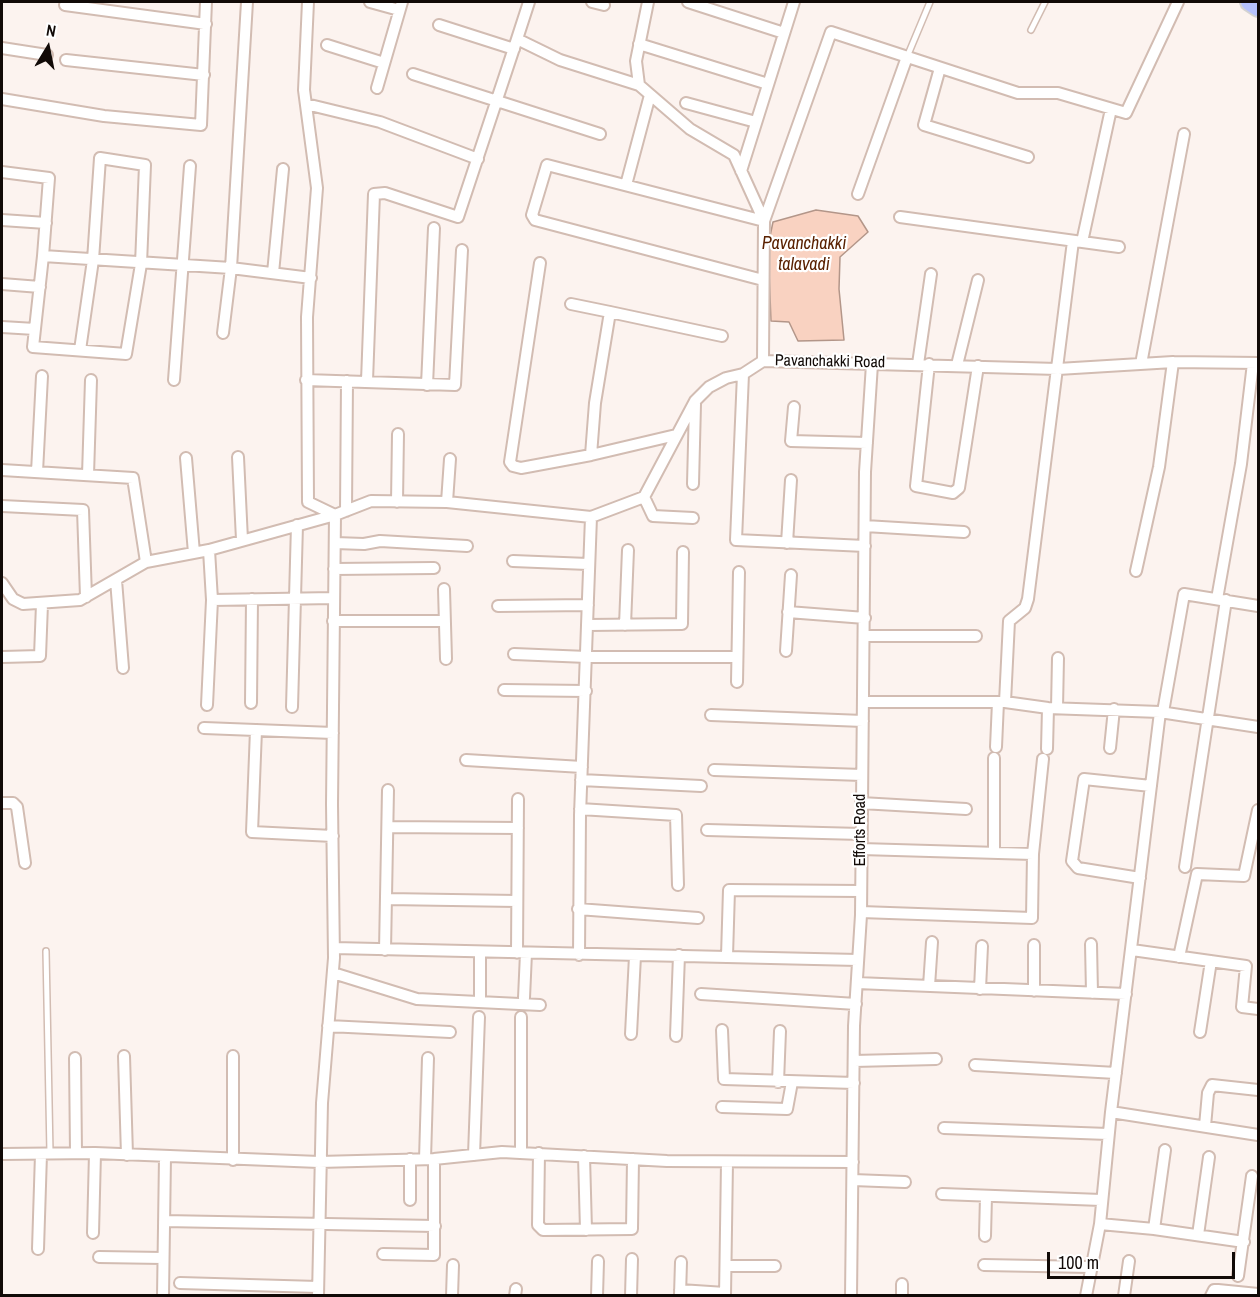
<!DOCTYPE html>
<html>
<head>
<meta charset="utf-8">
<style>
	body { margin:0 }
	#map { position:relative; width:1260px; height:1297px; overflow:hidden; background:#fcf3ef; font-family:"Archivo Narrow",sans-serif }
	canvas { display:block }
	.frame { position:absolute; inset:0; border:3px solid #110a07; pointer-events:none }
	.north { position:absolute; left:18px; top:18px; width:60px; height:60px; -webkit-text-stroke:4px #fff; paint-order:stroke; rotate:10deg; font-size:16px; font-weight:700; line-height:24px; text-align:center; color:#110a07 }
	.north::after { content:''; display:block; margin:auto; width:21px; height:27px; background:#110a07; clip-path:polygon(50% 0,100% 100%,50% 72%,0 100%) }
	.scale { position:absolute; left:1047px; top:1252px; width:188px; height:27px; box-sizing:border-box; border:3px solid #110a07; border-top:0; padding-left:8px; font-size:18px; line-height:21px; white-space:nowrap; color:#110a07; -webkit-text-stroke:4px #fff; paint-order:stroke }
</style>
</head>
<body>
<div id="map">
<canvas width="1260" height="1297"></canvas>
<div class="frame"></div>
<div class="north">N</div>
<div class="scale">100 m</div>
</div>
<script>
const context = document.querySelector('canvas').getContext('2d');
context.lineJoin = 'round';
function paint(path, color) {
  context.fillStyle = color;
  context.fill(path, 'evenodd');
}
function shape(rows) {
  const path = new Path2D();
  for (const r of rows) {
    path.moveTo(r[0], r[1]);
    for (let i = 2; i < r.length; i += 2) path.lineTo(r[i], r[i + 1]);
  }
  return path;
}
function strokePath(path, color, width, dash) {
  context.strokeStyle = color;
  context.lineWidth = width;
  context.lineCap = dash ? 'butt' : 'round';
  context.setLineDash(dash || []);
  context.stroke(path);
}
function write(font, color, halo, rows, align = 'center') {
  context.font = font + ' "Archivo Narrow",sans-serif';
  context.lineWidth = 4.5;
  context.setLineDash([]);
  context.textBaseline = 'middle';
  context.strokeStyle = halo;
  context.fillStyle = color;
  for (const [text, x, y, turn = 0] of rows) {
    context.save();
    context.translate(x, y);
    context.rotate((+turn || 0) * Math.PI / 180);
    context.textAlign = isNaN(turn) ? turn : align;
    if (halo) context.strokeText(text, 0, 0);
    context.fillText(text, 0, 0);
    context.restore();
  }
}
const water = shape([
	[816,210,858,216,868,232,840,257,839,289,844,340,798,341,789,322,771,321,768,246,773,222,816,210]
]);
paint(water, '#f9d2c1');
strokePath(water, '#b39689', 1.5);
const service = shape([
	[1031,30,1045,2],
	[907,57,930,2],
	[46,951,50,1153]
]);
const minor = shape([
	[308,2,304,90,317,188,307,317,308,502,335,515],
	[370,2,399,10],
	[529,2,517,39,560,60,639,85],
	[592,2,604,5],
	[648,2,636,61,639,85,690,129,734,155,764,221,763,361],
	[688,2,784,33],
	[65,5,206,24],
	[439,25,514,49],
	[639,44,768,84],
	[327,45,384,63],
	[2,48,47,55],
	[66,60,204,75],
	[940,68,924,125,1028,157],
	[413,74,600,134],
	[377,88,402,2],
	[2,99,104,116,201,125,206,2],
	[686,103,756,122],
	[306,104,380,122,478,159],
	[741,171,794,2],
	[2,172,49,178,43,256,231,268,311,278],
	[626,185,650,95],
	[858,194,907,57],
	[900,217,1119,247],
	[2,220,46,223],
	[1082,242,1111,109],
	[43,256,33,347,126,354,141,264,145,165,100,158,93,260,80,350],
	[540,263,510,462,513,466,521,468,591,455],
	[273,273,283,169],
	[763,280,535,220,532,215,547,165,764,221,831,32,1018,93,1058,93,1126,113,1178,2],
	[2,284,40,287],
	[571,304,610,312],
	[2,327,35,329],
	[223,333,231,268,247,2],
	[918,364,931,274],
	[929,364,916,486,953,493,959,488,978,366],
	[1141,364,1184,134],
	[957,365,978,280],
	[743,374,736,540,865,546],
	[174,380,190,166],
	[306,380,455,385,462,250],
	[367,381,374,194,385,193,458,217,517,39],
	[427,385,434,228],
	[794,407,791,441,867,443],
	[676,435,591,455,595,403,610,312,722,336],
	[238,457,242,540],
	[186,458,194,553],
	[2,470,133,478,146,562],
	[37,472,42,376],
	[88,475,91,380],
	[693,484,695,404],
	[644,497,653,516,693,518],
	[397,502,398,434],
	[447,502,450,459],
	[2,506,83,510,86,597],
	[346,511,347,381],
	[865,526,964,532],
	[335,543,364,544,380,541,467,546],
	[787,543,791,480],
	[513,561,588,564],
	[334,569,434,568],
	[1136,571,1159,467,1173,362],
	[116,580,123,668],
	[2,583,13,599,23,604,80,600,146,562,209,550],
	[444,589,446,659],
	[334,598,212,600,209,550,335,515,371,501,447,502,591,517,644,497,695,401,709,387,726,378,743,374,763,361,1058,369,1173,362,1258,363],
	[1217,599,1241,464,1253,363],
	[498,606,588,605],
	[788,612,865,618],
	[333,621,444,621],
	[588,625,682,624,683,552],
	[625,625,628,550],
	[865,636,976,636],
	[786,651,791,575],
	[514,654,587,657,736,657],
	[2,657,40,656,42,604],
	[737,682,739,572],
	[504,690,586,691],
	[863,702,1005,702,1048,708,1160,712,1258,727],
	[1005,702,1009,621,1025,608,1028,599,1073,241],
	[251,703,252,599],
	[207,705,212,600],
	[292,707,297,525],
	[1057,708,1058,658],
	[1163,712,1184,594,1258,606],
	[711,715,863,721],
	[204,728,333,733],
	[256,730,252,832,333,836],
	[996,747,998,702],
	[1110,748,1114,709],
	[1047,749,1048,708],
	[466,760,582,767],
	[714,770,862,775],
	[581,780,701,786],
	[2,803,13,803,17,807,25,863],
	[861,803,966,809],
	[580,809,676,815,678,885],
	[388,827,518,828],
	[707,830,861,834],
	[994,853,994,758],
	[1033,854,1043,759],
	[1185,867,1226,600],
	[1140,878,1078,868,1072,861,1084,779,1151,786],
	[387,899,517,901],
	[578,909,698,918],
	[861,912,1032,918,1033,854,861,849],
	[1091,944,1092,993],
	[1034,945,1034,991],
	[334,948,858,960],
	[385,950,388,790],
	[1132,950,1246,966,1242,1007,1258,1009],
	[517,953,518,799],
	[579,955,580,815,591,517],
	[727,956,729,890,861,891],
	[1179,957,1197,874,1244,876,1258,810],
	[333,973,417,999,540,1005],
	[857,983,1126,994],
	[929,986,932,942],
	[980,989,982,946],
	[701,994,856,1004],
	[480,997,480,952],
	[524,998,526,953],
	[328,1026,450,1032],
	[722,1030,724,1079,854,1083],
	[1200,1032,1211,961],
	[631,1034,635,956],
	[676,1036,679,955],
	[124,1056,127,1155],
	[233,1056,233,1160],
	[75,1058,76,1153],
	[854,1061,936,1059],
	[975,1065,1116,1073],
	[778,1082,780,1031],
	[722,1107,787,1109,792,1082],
	[1111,1112,1258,1135],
	[1205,1126,1208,1093,1212,1085,1258,1090],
	[944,1128,1108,1134],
	[521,1153,521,1017],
	[539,1153,538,1225,543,1230,632,1229,633,1159],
	[2,1154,95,1153,319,1162,434,1159,502,1152,667,1161,853,1162],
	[474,1155,479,1017],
	[584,1156,586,1230],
	[425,1159,428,1058],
	[853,1180,905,1182],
	[942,1194,1101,1200],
	[410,1200,410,1159],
	[164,1221,435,1226],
	[1100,1224,1154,1229,1244,1242],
	[1154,1229,1165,1150],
	[93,1233,95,1153],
	[1198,1235,1209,1157],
	[985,1236,986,1196],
	[38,1249,41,1154],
	[383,1254,434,1255,434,1159],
	[99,1257,163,1258],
	[984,1265,1090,1267],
	[726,1266,775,1266],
	[1238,1276,1252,1176],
	[180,1283,318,1287],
	[680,1290,725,1293],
	[680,1295,681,1262],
	[163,1296,165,1157],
	[318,1296,322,1103,334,958,332,804,335,515],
	[452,1296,453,1265],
	[515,1296,516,1289],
	[597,1296,598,1261],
	[631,1296,632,1259],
	[725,1296,727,1162],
	[851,1296,854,1026,861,915,865,472,872,364],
	[902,1296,902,1284],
	[1086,1296,1100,1224,1111,1112,1160,712],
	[1124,1296,1129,1261],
	[1211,1296,1214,1290,1218,1290,1258,1294]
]);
const primary = shape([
	[1249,2,1258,8]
]);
strokePath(service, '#d2bcb2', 8);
strokePath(minor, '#d2bcb2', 14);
strokePath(primary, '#d4d3d2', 20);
strokePath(service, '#fff', 5);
strokePath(minor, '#fff', 10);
strokePath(primary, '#b6c1fb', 16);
write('16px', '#110a07', '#fff', [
	["Pavanchakki Road",830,362,1],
	["Efforts Road",861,830,-90]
]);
write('italic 18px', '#5a2101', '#fff', [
	["Pavanchakki",804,244],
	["talavadi",804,265]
]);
</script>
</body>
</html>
